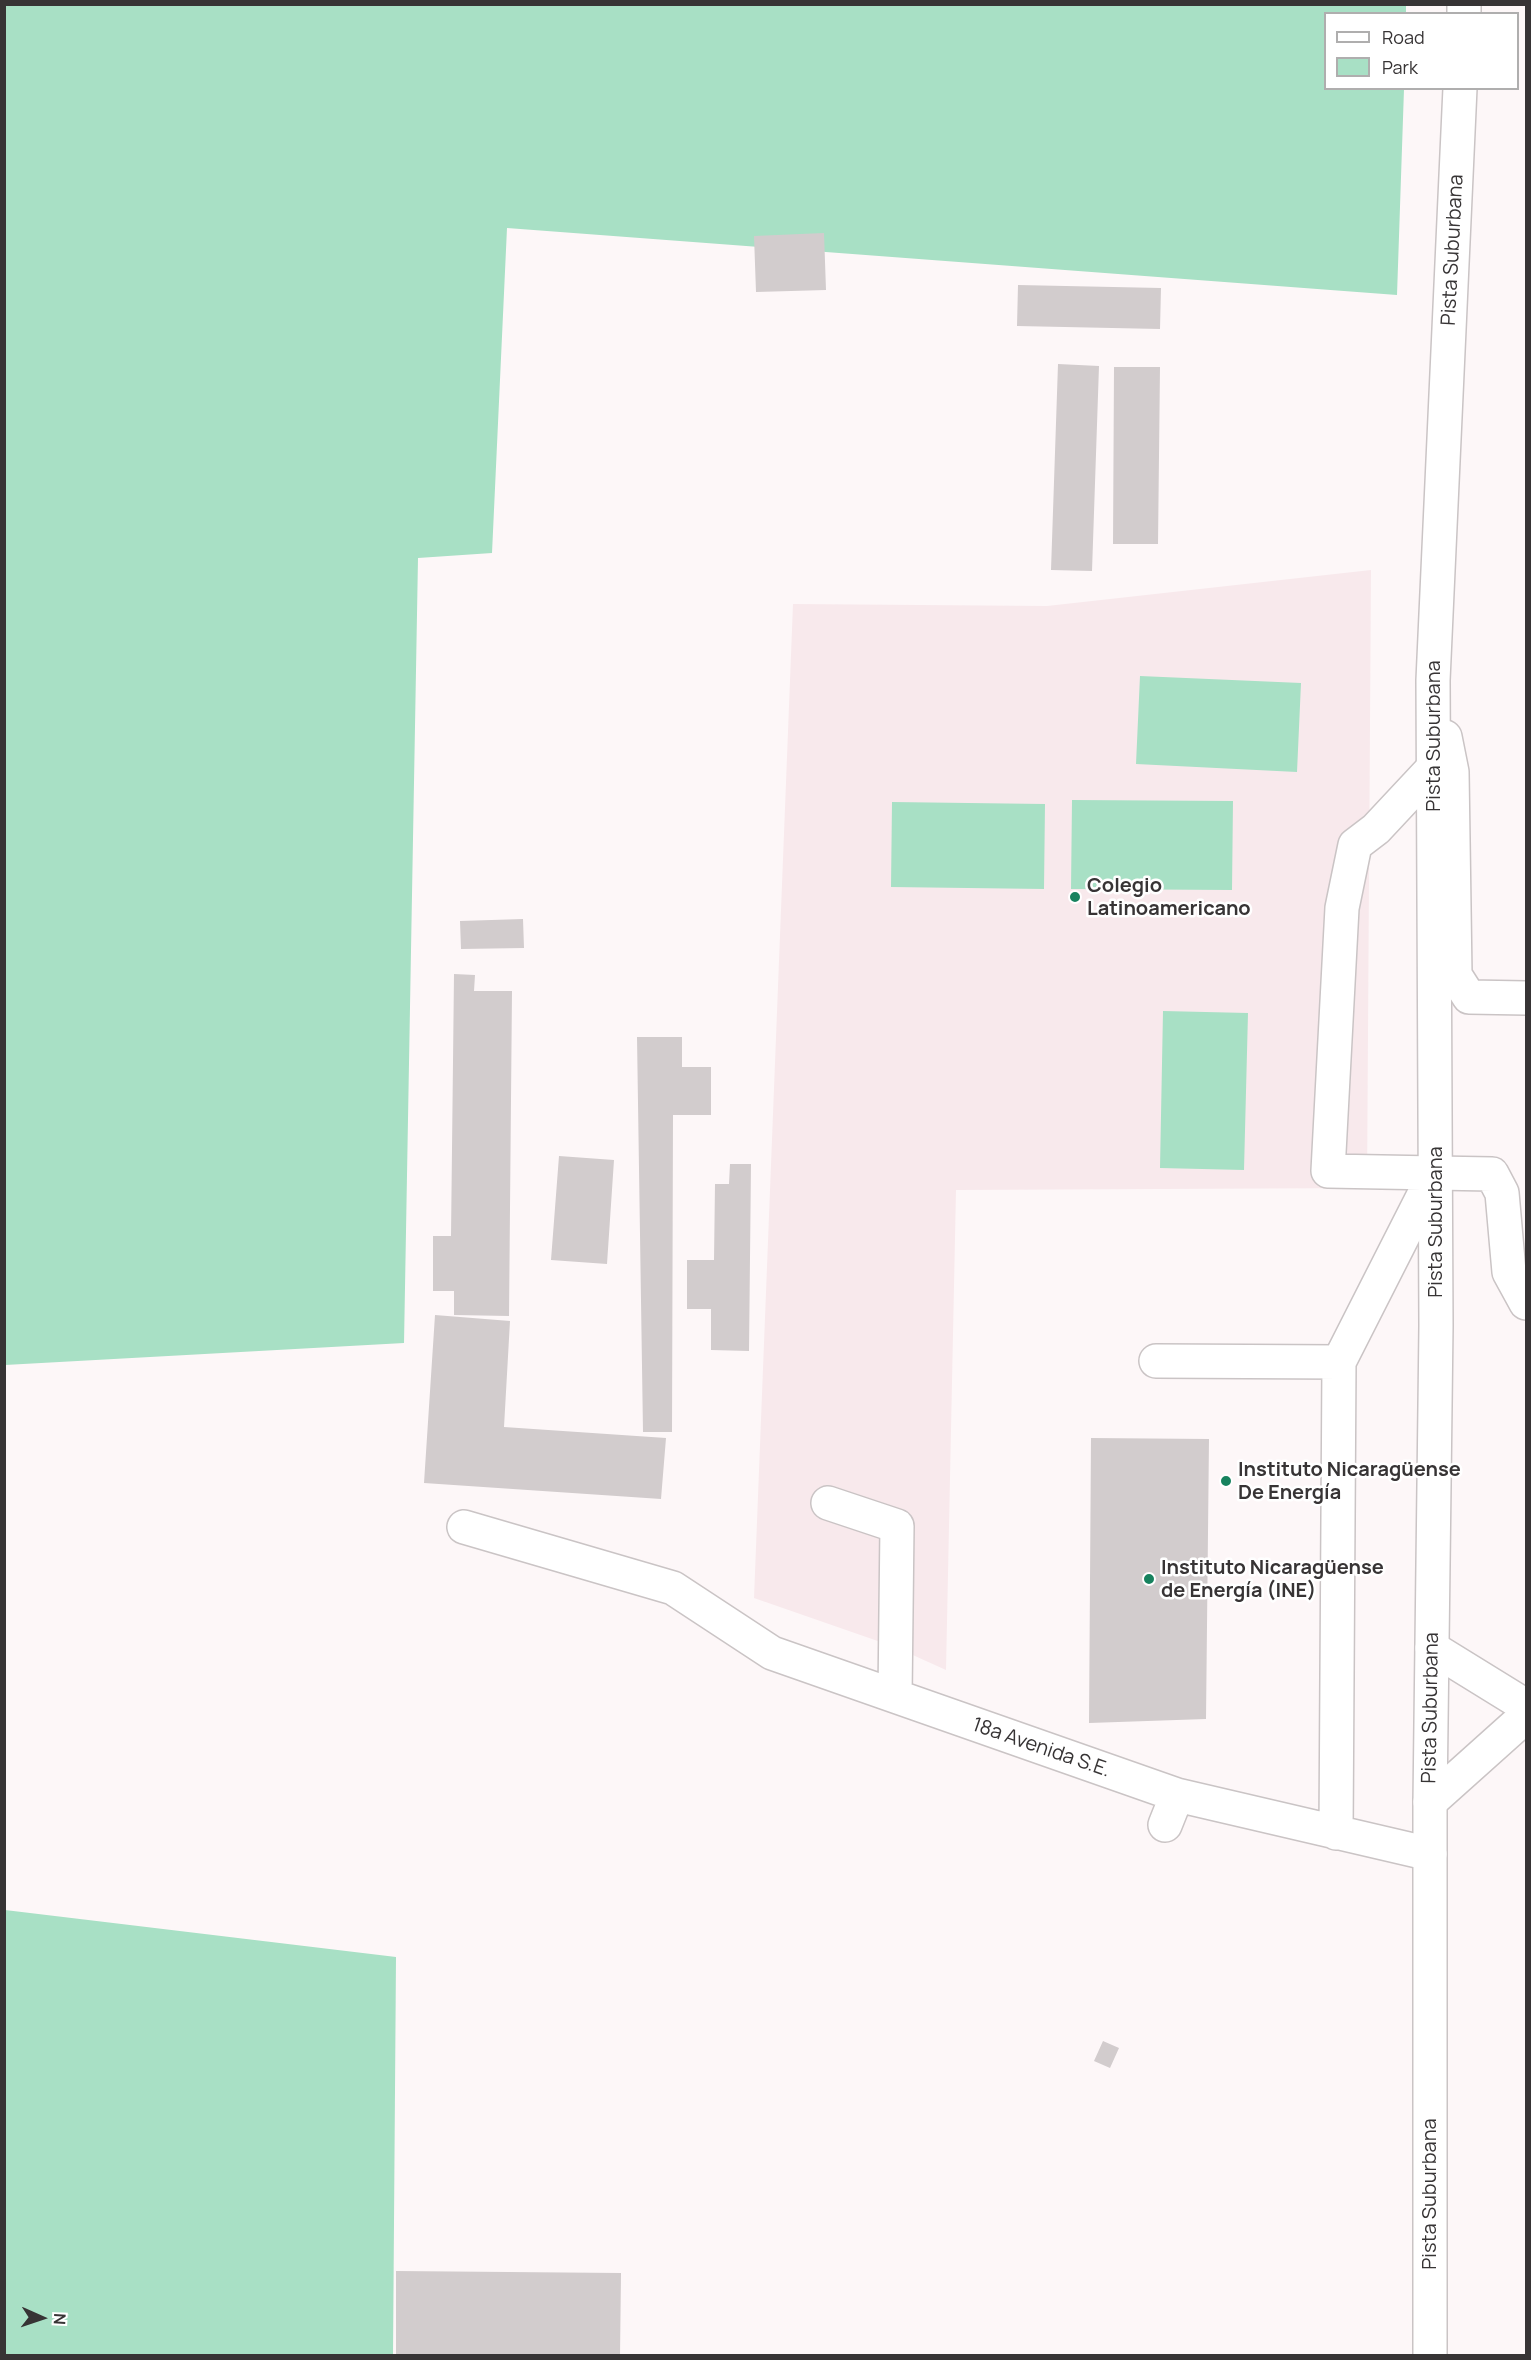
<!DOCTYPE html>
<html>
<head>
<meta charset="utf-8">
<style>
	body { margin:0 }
	#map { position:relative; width:1531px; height:2360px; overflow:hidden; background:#fdf7f8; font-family:Manrope,sans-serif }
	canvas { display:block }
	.frame { position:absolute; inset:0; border:6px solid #373435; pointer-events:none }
	.legend { position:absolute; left:1324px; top:12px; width:195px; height:78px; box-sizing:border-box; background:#fff; border:2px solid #afaeae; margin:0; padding:8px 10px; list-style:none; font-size:18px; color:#373435 }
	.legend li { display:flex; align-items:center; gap:12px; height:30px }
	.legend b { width:30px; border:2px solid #afaeae }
	.north { position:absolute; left:12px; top:2288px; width:60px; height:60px; -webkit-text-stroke:4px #fff; paint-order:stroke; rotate:93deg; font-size:16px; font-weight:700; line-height:24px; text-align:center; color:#373435 }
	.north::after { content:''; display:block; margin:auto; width:21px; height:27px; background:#373435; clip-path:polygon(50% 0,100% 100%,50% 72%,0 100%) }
</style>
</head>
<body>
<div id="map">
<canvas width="1531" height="2360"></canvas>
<div class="frame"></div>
<ul class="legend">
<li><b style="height:8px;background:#fff"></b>Road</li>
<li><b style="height:16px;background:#a8e0c5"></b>Park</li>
</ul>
<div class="north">N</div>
</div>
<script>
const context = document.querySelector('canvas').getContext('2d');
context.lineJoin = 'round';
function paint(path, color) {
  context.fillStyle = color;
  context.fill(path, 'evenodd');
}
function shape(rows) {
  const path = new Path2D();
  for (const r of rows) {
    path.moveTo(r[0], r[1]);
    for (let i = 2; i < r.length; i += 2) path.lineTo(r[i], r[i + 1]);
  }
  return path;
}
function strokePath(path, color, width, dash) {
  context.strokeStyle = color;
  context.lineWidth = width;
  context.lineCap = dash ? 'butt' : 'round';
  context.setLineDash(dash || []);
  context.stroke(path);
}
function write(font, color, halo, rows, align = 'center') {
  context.font = font + ' Manrope,sans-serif';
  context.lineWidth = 5;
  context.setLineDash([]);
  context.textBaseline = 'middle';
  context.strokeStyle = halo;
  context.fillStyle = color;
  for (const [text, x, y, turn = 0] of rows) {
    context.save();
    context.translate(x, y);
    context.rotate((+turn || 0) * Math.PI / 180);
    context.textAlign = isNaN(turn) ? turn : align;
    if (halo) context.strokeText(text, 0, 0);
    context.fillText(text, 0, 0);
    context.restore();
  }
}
paint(shape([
	[1371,570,1367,1188,956,1190,946,1670,895,1647,754,1598,793,604,1047,606]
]), '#f8e9ec');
paint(shape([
	[5,5,1406,5,1406,13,1326,14,1326,88,1404,89,1397,295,507,228,492,553,418,558,404,1343,5,1365],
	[1140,676,1301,683,1297,772,1136,764],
	[1072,800,1233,801,1232,890,1071,889],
	[892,802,1045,804,1044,889,891,887],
	[1163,1011,1248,1013,1244,1170,1160,1168],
	[5,1910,396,1957,393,2355,5,2355]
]), '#a8e0c5');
paint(shape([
	[824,233,826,290,756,292,754,236],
	[1018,285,1161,288,1160,329,1017,326],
	[1058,364,1099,366,1092,571,1051,570],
	[1114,367,1160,367,1158,544,1113,544],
	[523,919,524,948,461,949,460,921],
	[454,974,475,975,474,991,512,991,509,1316,454,1315,454,1291,433,1291,433,1236,451,1236],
	[637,1037,682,1037,682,1067,711,1067,711,1115,673,1115,672,1432,643,1432],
	[559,1156,614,1160,607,1264,551,1260],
	[730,1164,751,1164,749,1351,711,1350,711,1309,687,1309,687,1260,714,1260,715,1184,729,1184],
	[435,1315,510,1321,504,1427,666,1438,661,1499,424,1483],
	[1091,1438,1209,1439,1206,1719,1089,1723],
	[1103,2041,1119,2048,1110,2068,1094,2061],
	[396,2271,621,2273,620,2356,396,2356]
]), '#d2cccd');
const minor = shape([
	[1445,737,1452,772,1455,975,1469,997,1526,998],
	[1434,767,1376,829,1355,845,1342,908,1328,1171,1435,1173],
	[1156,1361,1339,1362],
	[828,1503,897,1526,895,1696],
	[464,1527,673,1588,772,1653,1177,1795,1430,1854],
	[1432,1648,1526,1706],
	[1430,1802,1526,1716],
	[1165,1825,1177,1795],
	[1336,1833,1339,1362,1435,1173,1492,1174,1502,1193,1509,1272,1526,1303]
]);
const major = shape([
	[1464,14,1464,4],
	[1430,2356,1430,1802,1436,1326,1433,680,1460,88]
]);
strokePath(minor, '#cac4c5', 36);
strokePath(major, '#cac4c5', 36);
strokePath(minor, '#fff', 33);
strokePath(major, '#fff', 33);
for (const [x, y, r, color] of [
	[1075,897,6,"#17825e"],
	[1226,1481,6,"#17825e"],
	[1149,1579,6,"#17825e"]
]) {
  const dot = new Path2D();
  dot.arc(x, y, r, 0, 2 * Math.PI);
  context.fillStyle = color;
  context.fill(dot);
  strokePath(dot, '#fff', 2);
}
write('20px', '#373435', '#fff', [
	["Pista Suburbana",1453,250,-87],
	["Pista Suburbana",1434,736,-90],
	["Pista Suburbana",1436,1222,-90],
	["Pista Suburbana",1431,1708,-89],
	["18a Avenida S.E.",1041,1748,19],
	["Pista Suburbana",1430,2194,-90]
]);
write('bold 20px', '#373435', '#fff', [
	["Colegio",1087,886],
	["Latinoamericano",1087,909],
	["Instituto Nicaragüense",1238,1470],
	["De Energía",1238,1493],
	["Instituto Nicaragüense",1161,1568],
	["de Energía (INE)",1161,1591]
], 'left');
</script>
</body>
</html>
